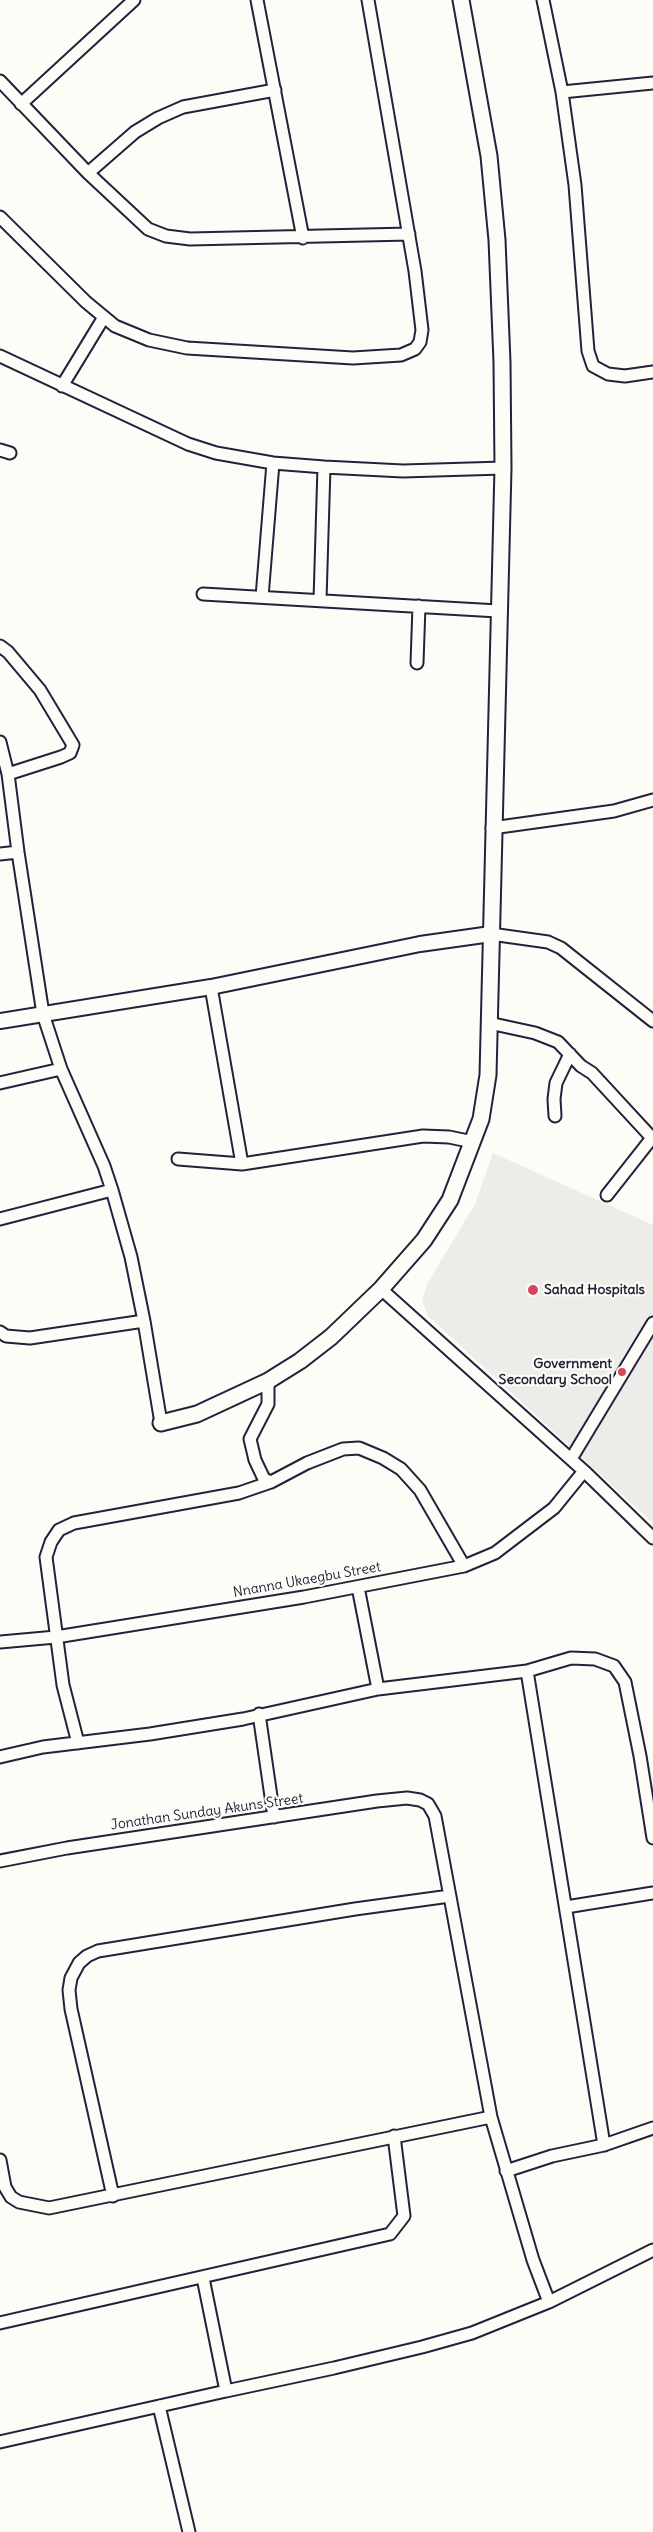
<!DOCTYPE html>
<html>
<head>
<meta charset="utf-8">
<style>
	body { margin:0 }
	canvas { display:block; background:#fdfcf7 }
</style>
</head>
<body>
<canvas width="653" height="2532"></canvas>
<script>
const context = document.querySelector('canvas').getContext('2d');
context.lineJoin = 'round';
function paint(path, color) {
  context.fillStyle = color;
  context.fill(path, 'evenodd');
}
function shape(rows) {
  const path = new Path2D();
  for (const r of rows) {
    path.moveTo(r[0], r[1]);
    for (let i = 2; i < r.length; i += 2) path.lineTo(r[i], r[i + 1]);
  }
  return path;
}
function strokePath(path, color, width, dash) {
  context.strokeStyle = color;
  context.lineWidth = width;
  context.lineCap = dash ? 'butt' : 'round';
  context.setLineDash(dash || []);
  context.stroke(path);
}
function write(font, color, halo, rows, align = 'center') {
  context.font = font + ' Delius,sans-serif';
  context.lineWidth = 4.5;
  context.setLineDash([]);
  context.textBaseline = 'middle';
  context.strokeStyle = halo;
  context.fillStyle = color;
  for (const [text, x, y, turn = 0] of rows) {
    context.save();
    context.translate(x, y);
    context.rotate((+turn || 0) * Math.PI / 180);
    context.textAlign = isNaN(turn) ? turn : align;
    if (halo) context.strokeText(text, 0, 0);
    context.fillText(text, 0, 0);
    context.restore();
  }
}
paint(shape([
	[493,1153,653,1225,653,1523,428,1316,422,1301,427,1284,475,1204]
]), '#ecece9');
const minor = shape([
	[257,0,303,238],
	[543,0,562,92,575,185,588,351,593,366,608,374,625,376,653,372],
	[0,81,88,173,148,229,166,236,190,239,409,234],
	[562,92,653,83],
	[21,104,134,0],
	[88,173,135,132,158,118,183,107,275,90],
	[0,217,86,302,115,326,149,340,187,348,353,358,401,355,415,349,420,342,422,330,415,271,368,0],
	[0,356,188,444,216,453,273,463,324,467,403,471,503,468],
	[62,386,104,317],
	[0,450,10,453],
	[203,594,498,611],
	[262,597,273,463],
	[320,600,324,467],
	[0,646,8,652,40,690,73,745,70,753,61,757,8,774],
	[417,663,419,606],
	[0,742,8,774,18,852,43,1014,61,1069,104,1166,112,1190,131,1257,144,1321,161,1423],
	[492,828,614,811,653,800],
	[0,854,18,852],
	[491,934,548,942,561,948,653,1021],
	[211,987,242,1164],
	[489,1023,535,1033,558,1042,581,1066,592,1073,653,1139],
	[0,1083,61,1069],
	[555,1116,554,1099,556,1083,570,1054],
	[178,1159,242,1164,423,1136,449,1137,473,1142],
	[607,1195,652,1138],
	[0,1219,112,1190],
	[381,1289,584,1471,653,1538],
	[0,1332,6,1336,30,1338,144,1321],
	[268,1381,268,1404,250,1439,255,1460,264,1479,271,1482,307,1463,343,1449,359,1448,383,1458,401,1469,420,1490,464,1566],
	[571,1459,653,1323],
	[358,1587,378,1689],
	[0,1642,56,1637,304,1597,464,1566,495,1553,554,1508,584,1471],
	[527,1671,604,2145],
	[259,1714,274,1817],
	[78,1743,63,1685,46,1557,51,1542,59,1530,74,1523,239,1493,271,1482],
	[0,1757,43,1747,150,1734,243,1719,378,1689,527,1671,571,1658,595,1659,614,1666,625,1682,640,1756,653,1838],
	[0,1861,67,1848,377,1801,407,1798,420,1800,428,1804,435,1816,491,2117,533,2260,549,2302,653,2250],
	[566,1907,653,1893],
	[0,2160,5,2187,11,2197,19,2202,49,2208,491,2117],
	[506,2171,552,2156,604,2145,653,2128],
	[113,2196,71,2009,69,1990,71,1978,79,1963,87,1956,98,1951,355,1909,450,1896],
	[203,2278,226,2391,334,2368,422,2347,472,2333,549,2302],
	[0,2323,390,2234,404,2216,394,2136],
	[159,2406,189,2532],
	[0,2442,226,2391]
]);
const tertiary = shape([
	[0,1021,211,987,420,944,491,934]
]);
const secondary = shape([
	[161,1423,197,1414,268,1381,300,1361,331,1337,381,1289,424,1240,450,1200,481,1119,488,1075,503,468,502,362,497,240,489,156,461,0]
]);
strokePath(minor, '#22223b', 15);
strokePath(tertiary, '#22223b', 18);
strokePath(secondary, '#22223b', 19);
strokePath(minor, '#fdfcf7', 11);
strokePath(tertiary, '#fdfcf7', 14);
strokePath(secondary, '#fdfcf7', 15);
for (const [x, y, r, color] of [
	[533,1290,6,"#d1495b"],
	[622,1372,5,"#d1495b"]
]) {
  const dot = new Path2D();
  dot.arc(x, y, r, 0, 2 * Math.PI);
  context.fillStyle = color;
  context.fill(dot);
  strokePath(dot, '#fdfcf7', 2);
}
write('bold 14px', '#22223b', '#fdfcf7', [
	["Sahad Hospitals",544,1290],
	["Government",612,1364,"right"],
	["Secondary School",612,1380,"right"]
], 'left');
write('14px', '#22223b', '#fdfcf7', [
	["Nnanna Ukaegbu Street",307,1580,-10],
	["Jonathan Sunday Akuns Street",207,1812,-8]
]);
</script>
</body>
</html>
